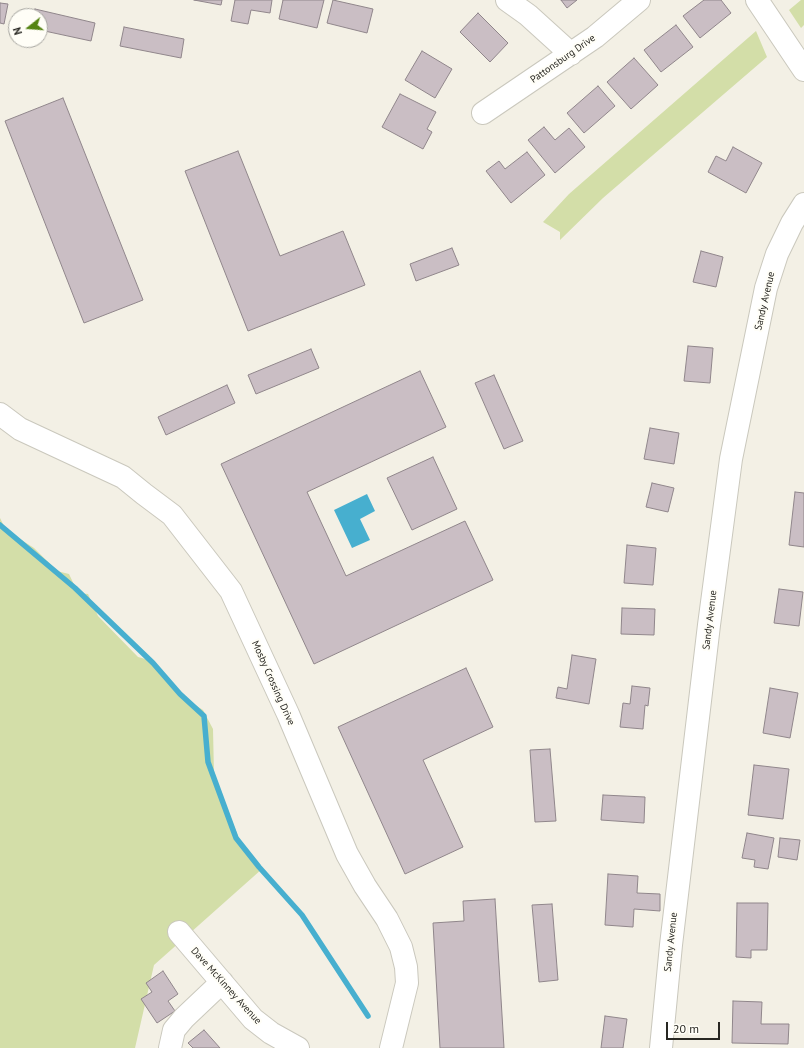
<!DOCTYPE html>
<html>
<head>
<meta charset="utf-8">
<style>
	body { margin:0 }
	#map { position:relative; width:804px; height:1048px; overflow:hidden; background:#f3f0e5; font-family:"PT Sans",sans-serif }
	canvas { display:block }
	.north { position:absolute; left:8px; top:8px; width:40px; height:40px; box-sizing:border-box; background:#fffef7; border:1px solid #a9a8a2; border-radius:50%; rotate:253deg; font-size:11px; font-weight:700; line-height:16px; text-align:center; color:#282722 }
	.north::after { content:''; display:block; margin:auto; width:14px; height:18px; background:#548311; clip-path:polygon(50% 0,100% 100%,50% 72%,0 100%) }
	.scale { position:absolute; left:666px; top:1022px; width:54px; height:18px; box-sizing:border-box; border:2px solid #282722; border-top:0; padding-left:5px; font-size:12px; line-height:14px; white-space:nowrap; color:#282722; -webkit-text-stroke:3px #fffef7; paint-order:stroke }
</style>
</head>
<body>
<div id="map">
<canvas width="804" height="1048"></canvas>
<div class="north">N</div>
<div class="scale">20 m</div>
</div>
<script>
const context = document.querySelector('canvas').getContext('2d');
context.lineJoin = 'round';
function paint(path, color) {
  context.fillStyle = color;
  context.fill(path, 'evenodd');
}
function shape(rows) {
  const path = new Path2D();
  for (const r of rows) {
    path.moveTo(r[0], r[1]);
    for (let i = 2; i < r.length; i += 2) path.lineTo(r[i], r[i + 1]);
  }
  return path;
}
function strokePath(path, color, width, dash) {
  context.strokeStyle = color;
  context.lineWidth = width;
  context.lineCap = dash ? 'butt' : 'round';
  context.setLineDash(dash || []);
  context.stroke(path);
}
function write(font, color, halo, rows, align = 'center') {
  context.font = font + ' "PT Sans",sans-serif';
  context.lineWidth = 4;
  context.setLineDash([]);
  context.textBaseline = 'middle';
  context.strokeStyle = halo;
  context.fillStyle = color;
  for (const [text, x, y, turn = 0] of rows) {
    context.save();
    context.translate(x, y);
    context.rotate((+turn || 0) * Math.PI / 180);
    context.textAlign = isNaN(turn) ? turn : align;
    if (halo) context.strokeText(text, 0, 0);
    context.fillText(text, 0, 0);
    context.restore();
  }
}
paint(shape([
	[801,0,804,0,804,25,801,28,789,10],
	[756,31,767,57,603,198,560,240,560,232,543,222,569,194],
	[0,518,6,530,34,548,57,571,69,574,78,593,88,594,98,616,138,657,153,661,160,675,168,678,178,694,203,710,213,729,214,775,242,846,262,869,154,965,135,1048,0,1048]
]), '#d3dea8');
paint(shape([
	[367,494,375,511,360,519,370,540,352,548,334,510]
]), '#47afcf');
strokePath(shape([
	[0,525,75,588,153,663,180,694,204,716,208,762,236,838,259,867,302,915,368,1016]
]), '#47afcf', 5.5);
const building = shape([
	[194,0,222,0,221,5,194,0],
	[235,0,272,0,270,13,251,10,248,24,231,21,235,0],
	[283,0,324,0,317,28,279,19,283,0],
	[333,0,373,9,367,33,327,23,333,0],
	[561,0,577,0,567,8,561,0],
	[704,0,721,0,731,13,700,38,683,16,704,0],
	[0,3,8,4,4,24,0,23,0,3],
	[35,9,95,23,91,41,40,30,40,16,34,16,35,9],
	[478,13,508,43,490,62,460,32,478,13],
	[676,25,693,47,661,72,644,50,676,25],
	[124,27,184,39,181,58,120,46,124,27],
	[422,51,452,69,435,98,405,80,422,51],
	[634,58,658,85,631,109,607,82,634,58],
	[598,86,615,106,584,133,567,113,598,86],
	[400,94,436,112,427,129,432,132,423,149,382,127,400,94],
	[63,98,143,300,84,323,5,121,63,98],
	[544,127,555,140,569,128,585,147,555,173,528,140,544,127],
	[733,147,762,163,746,193,708,172,716,156,726,161,733,147],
	[238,151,280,256,343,231,365,285,248,331,185,171,238,151],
	[527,152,545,175,511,203,486,171,499,161,505,169,527,152],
	[452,248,459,265,416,281,410,264,452,248],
	[701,251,723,257,716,287,693,282,701,251],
	[688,346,713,348,710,383,684,381,688,346],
	[311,349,319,368,256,394,248,375,311,349],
	[420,371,446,427,307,492,346,576,465,521,493,580,314,664,221,464,420,371],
	[494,375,523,441,504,449,475,383,494,375],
	[227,385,235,403,166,435,158,417,227,385],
	[650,428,679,433,674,464,644,459,650,428],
	[433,457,457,509,412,530,387,478,433,457],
	[652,483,674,488,668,512,646,507,652,483],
	[795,492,804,493,804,547,789,545,795,492],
	[627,545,656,548,653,585,624,583,627,545],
	[779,589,803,592,799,626,774,623,779,589],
	[622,608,655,609,654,635,621,634,622,608],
	[572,655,596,659,589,704,556,698,558,687,567,689,572,655],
	[466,668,493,727,423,760,463,847,405,874,338,727,466,668],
	[632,686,650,688,648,706,645,705,643,729,620,727,623,703,630,704,632,686],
	[770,688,798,693,790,738,763,733,770,688],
	[550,749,556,821,535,822,530,750,550,749],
	[754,765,789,769,783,819,748,815,754,765],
	[603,795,645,797,644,823,601,820,603,795],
	[747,833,774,838,768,869,754,867,755,860,742,858,747,833],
	[780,838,800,840,797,860,778,857,780,838],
	[608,874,638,876,637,893,660,894,660,911,634,909,633,927,605,925,608,874],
	[495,899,504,1048,440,1048,433,923,464,921,463,901,495,899],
	[737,903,768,903,767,950,751,950,751,958,736,957,737,903],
	[552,904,558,980,539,982,532,905,552,904],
	[163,971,178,994,168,1001,175,1011,157,1023,141,999,152,992,146,983,163,971],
	[733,1001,762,1002,761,1024,789,1024,788,1044,732,1043,733,1001],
	[605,1016,627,1019,623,1048,601,1048,605,1016],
	[204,1030,220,1048,193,1048,188,1043,204,1030]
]);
paint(building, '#cabec4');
strokePath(building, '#90868b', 1);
const minor = shape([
	[507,0,528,15,571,54],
	[757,0,804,70],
	[483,113,595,37,639,0],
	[0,414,20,429,123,477,144,494,172,515,231,591,288,714,347,854,365,886,387,919,401,947,406,967,407,983,391,1048],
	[179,932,253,1019,271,1033,298,1048],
	[170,1048,174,1030,184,1018,222,982],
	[661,1048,671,945,709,625,731,459,766,288,777,254,792,223,804,204]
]);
strokePath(minor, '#cac8bd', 24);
strokePath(minor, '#fff', 22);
write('10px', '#282722', '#fffef7', [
	["Pattonsburg Drive",563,59,-35],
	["Sandy Avenue",765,301,-77],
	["Sandy Avenue",710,620,-83],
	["Mosby Crossing Drive",273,683,66],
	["Sandy Avenue",671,942,-84],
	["Dave McKinney Avenue",226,986,48]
]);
</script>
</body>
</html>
